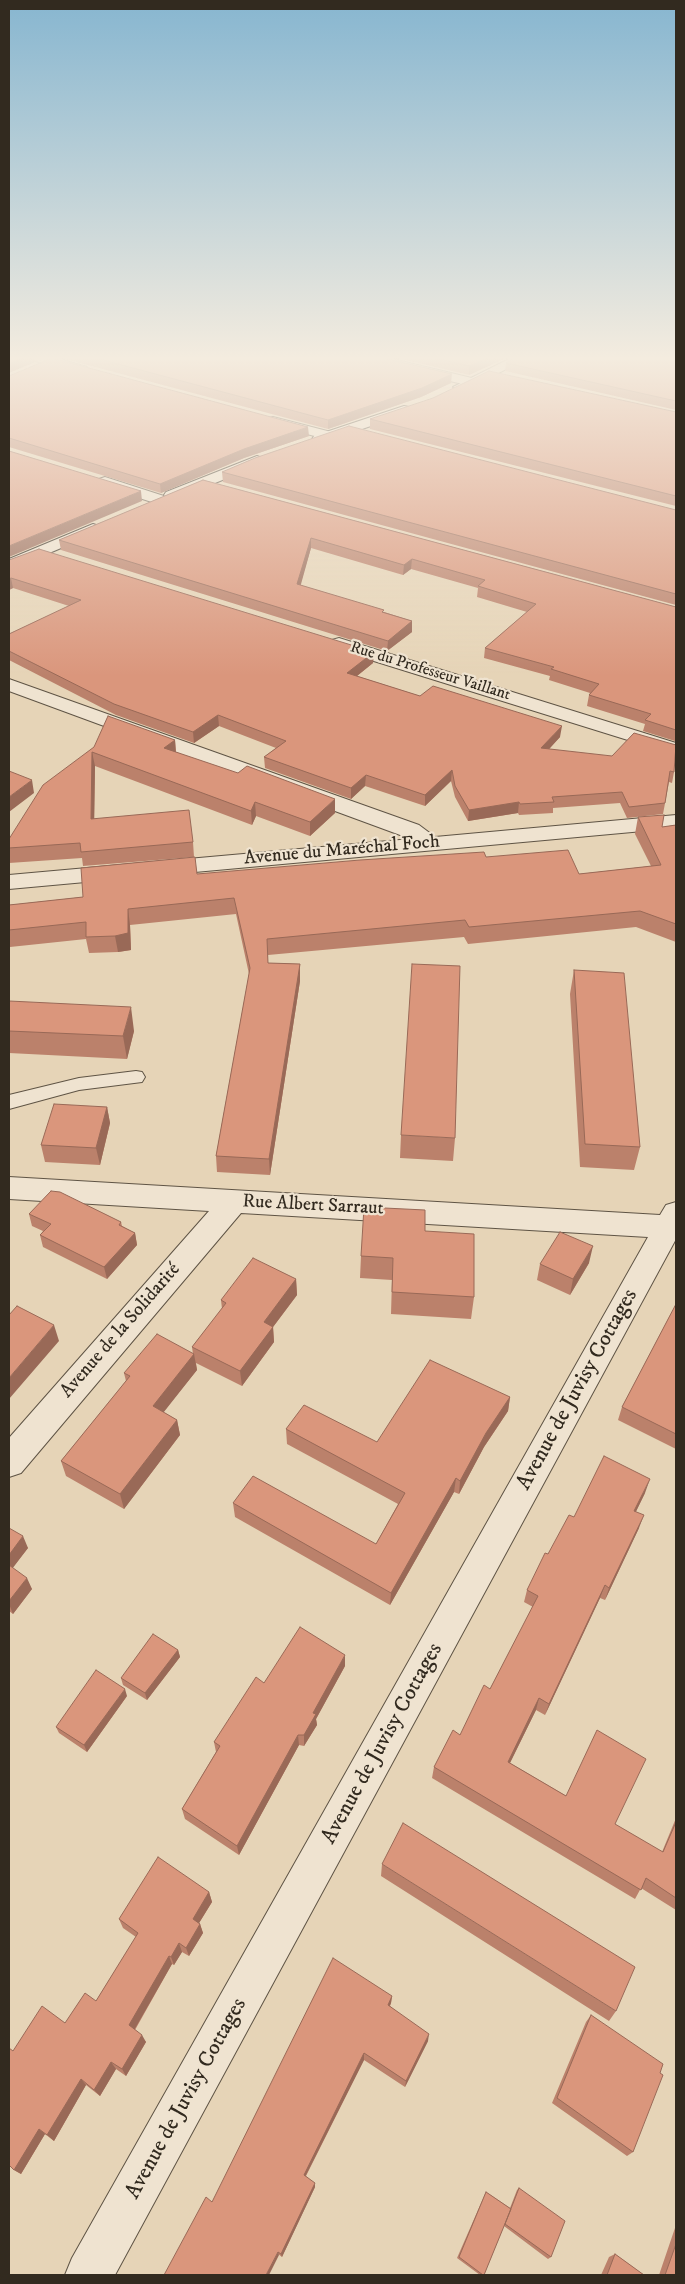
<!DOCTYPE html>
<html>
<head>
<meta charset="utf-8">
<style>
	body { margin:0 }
	#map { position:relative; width:685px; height:2284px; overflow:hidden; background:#e6d4b7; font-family:"IM FELL DW Pica",serif }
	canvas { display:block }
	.frame { position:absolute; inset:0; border:10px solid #322a1f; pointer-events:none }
</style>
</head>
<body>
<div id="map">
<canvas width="685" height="2284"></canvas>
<div class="frame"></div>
</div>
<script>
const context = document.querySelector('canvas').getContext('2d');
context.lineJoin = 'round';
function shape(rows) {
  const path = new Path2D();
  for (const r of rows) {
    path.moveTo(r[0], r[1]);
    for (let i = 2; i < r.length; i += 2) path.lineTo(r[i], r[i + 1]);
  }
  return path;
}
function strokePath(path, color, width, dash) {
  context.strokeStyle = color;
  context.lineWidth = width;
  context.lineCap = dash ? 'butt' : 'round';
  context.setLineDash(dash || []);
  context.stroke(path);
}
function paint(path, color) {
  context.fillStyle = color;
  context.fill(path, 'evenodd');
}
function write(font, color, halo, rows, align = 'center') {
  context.font = font + ' "IM FELL DW Pica",serif';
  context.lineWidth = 4.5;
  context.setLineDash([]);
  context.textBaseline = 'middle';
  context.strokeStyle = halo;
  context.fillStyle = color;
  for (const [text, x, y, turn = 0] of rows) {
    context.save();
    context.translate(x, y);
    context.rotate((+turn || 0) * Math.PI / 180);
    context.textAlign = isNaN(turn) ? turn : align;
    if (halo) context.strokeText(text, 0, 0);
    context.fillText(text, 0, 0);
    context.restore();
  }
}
const service = shape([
	[136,1071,142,1072,145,1077,142,1082,79,1090,9,1109,9,1095,79,1078,136,1071]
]);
const minor = shape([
	[27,356,49,356,87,367,89,370,82,374,28,359,27,356],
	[356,356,380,356,476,379,478,382,471,386,357,359,356,356],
	[273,417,335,433,337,436,330,440,268,424,266,421,268,418,273,417],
	[105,477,167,497,169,500,161,505,99,485,97,482,99,479,105,477],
	[339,638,676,743,676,755,332,648,330,644,332,640,339,638],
	[9,679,419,825,435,837,676,815,676,828,9,889,9,875,411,839,9,691,9,679],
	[9,1177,660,1215,666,1205,676,1202,676,1239,115,2275,65,2275,72,2258,648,1237,241,1213,21,1473,9,1477,9,1438,209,1211,9,1199,9,1177]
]);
const secondary = shape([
	[515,356,532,356,465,390,460,391,453,387,515,356],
	[404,406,409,407,411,410,409,413,324,442,314,442,312,439,314,436,404,406],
	[257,456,262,458,265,461,262,464,178,498,166,498,164,495,166,492,257,456],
	[93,524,99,526,101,529,99,532,9,570,9,559,93,524]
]);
strokePath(service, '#5f5445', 2);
strokePath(minor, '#5f5445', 2);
strokePath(secondary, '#322a1f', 2);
paint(service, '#efe3d0');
paint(minor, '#efe3d0');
paint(secondary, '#efe3d0');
paint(shape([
	[65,356,375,356,451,383,421,397,328,429,65,359],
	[389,356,510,356,469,375],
	[676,356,676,410,505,371,506,363],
	[9,376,309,436,244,458,161,493,9,447],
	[676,412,676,506,370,429,370,419],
	[222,472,676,510,676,605,223,482],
	[203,480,676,607,676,734,675,741,643,731,645,724,587,706,589,695,590,693,549,680,550,676,484,658,485,648,527,612,477,597,478,588,411,569,403,575,311,548,300,585,412,621,412,632,387,651,61,550,59,540],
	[9,560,374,652,373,663,357,676,420,696,560,737,549,749,674,772,672,783,669,782,663,814,627,818,620,803,553,808,553,813,519,815,518,813,468,821,455,797,451,781,425,806,365,786,351,799,265,768,264,757,276,748,219,726,194,743,116,715,9,660,9,634,69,606,13,588,9,590],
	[175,740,176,752,335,813,310,836,256,816,252,825,95,766,94,819,193,842,194,857,83,866,82,858,9,863,9,839,94,747],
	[638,817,662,827,676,825,676,942,636,927,468,944,464,937,268,955,268,963,300,964,300,981,270,1175,217,1172,216,1156,249,974,236,914,130,925,131,950,118,952,89,953,86,939,10,947,9,943,9,905,83,897,197,874,486,857,579,874,651,866,635,834],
	[574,970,640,1147,634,1170,580,1167,570,994],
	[9,1001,134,1031,127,1059,9,1053],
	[107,1107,110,1123,100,1165,45,1162,41,1145],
	[401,1135,455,1138,453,1161,400,1158],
	[29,1214,121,1222,122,1226,135,1233,137,1245,107,1279,43,1247,40,1235,43,1231,32,1226],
	[425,1231,474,1297,471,1319,391,1314,392,1280,360,1278,361,1256],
	[589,1263,570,1295,537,1280,540,1264],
	[296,1279,297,1295,273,1327,274,1342,242,1386,196,1363,197,1370,163,1412,177,1420,180,1435,124,1509,66,1476,61,1461,126,1381,124,1373,193,1354,192,1347,222,1309,221,1300],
	[676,1304,676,1449,618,1420,622,1407],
	[510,1397,508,1411,484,1447,459,1494,454,1492,390,1605,235,1517,233,1503,376,1544,398,1504,287,1444,286,1429,377,1442],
	[645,1493,636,1511,639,1528,605,1600,600,1598,545,1715,536,1710,510,1763,662,1852,676,1818,676,1910,641,1888,635,1899,432,1778,434,1767,460,1735,490,1689,533,1607,524,1602,527,1590,548,1554,574,1517],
	[9,1528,28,1548,12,1568,32,1589,13,1614,9,1611],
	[178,1650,180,1657,147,1700,123,1685,121,1678],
	[345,1666,316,1719,317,1725,304,1746,299,1745,239,1855,185,1819,182,1809,216,1752,214,1742,264,1683],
	[127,1696,87,1752,59,1733,56,1727],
	[382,1864,616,2011,609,2021,381,1876],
	[209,1892,212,1902,199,1923,200,1924,203,1933,189,1956,182,1952,174,1965,172,1964,135,2030,146,2042,126,2076,116,2069,100,2096,86,2085,54,2141,45,2134,21,2174,14,2170,13,2051,65,2023,96,2001,136,1937,123,1928,119,1919],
	[392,1996,391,2003,390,2006,428,2041,405,2087,364,2060,306,2176,315,2187,282,2257,212,2202],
	[591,2015,633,2152,627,2156,552,2103,586,2022],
	[519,2188,551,2257,548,2259,504,2226,484,2275,480,2275,457,2258,485,2194,486,2192,510,2208,517,2190],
	[676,2225,676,2275,659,2275],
	[615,2254,644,2275,601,2275,609,2257]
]), '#bb816b');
paint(shape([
	[26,356,34,356,35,362,9,373,9,364],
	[491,356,510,356,469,375,469,366],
	[452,374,451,383,421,397,328,429,328,420],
	[308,427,309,436,244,458,161,493,160,484,244,449],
	[141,491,142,501,9,557,9,546],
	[311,538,311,548,298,595,297,584],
	[412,559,411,569,403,575,404,565],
	[11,578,13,588,9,590,9,579],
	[412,621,412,632,387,651,388,641],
	[374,652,373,663,347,684,347,673],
	[218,715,219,726,194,743,193,732],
	[562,726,560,737,540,759,541,748],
	[175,740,176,755,164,748],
	[92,752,95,766,94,834,91,819],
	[452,770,451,781,425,806,425,795],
	[366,775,365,786,351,799,351,788],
	[32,780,34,793,9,812,9,797],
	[335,799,335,813,310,836,310,822],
	[255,802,256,816,252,825,251,811],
	[519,802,518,813,468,821,469,810],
	[128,909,130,925,131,950,118,952,115,936],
	[300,964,300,981,270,1175,269,1159],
	[131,1007,134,1031,127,1059,123,1036],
	[107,1107,110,1123,100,1165,96,1148],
	[135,1233,137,1245,107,1279,104,1267],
	[593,1246,589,1263,570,1295,573,1279],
	[296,1279,297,1295,273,1327,274,1342,242,1386,240,1371,264,1322],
	[54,1325,59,1341,9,1399,9,1378],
	[194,1354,197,1370,156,1422,153,1406],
	[510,1397,508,1411,484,1447,459,1494,460,1481,486,1433],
	[177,1420,180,1435,124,1509,120,1494],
	[456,1478,454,1492,390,1605,391,1593],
	[650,1479,645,1493,630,1524,634,1511],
	[644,1515,639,1528,605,1600,609,1588],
	[23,1536,28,1548,9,1573,9,1555],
	[27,1578,32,1589,13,1614,9,1604,9,1601],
	[605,1585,600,1598,545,1715,549,1704],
	[178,1650,180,1657,147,1700,145,1693],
	[345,1655,345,1666,316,1719,317,1725,304,1746,304,1735,313,1713],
	[125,1689,127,1696,87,1752,84,1745],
	[539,1698,536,1710,505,1773,508,1762],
	[298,1735,299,1745,239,1855,237,1846],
	[209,1892,212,1902,196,1928,193,1919],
	[200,1924,203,1933,189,1956,186,1948],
	[179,1943,182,1952,174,1965,171,1957],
	[169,1956,172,1964,133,2032,129,2025],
	[392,1996,391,2003,387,2012,388,2005],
	[429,2034,428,2041,405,2087,406,2081],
	[142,2035,146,2042,126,2076,122,2069],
	[364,2053,364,2060,304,2179,304,2175],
	[111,2062,116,2069,100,2096,94,2090],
	[81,2079,86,2085,54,2141,47,2135],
	[39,2129,45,2134,21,2174,14,2170],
	[315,2183,315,2187,282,2257,281,2254],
	[278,2252,279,2255,269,2275,266,2275]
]), '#996957');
const building = shape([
	[9,356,26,356,9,364,9,356],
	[88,356,375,356,452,374,422,388,328,420,88,356],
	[426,356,491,356,469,366,426,356],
	[518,356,676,356,676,401,506,363,518,356],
	[52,358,308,427,244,449,160,484,9,438,9,376,52,358],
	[489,371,676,412,676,496,370,419,433,398,489,371],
	[349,426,676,510,676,594,222,472,255,458,349,426],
	[9,451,141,491,9,546,9,451],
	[203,480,676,607,676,730,645,720,651,714,589,695,599,684,551,669,554,667,485,648,536,604,478,586,485,580,412,559,404,565,311,538,297,584,384,610,382,612,412,621,388,641,59,540,203,480],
	[39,549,374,652,347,673,420,696,433,686,562,726,541,748,612,756,634,733,676,745,674,772,670,771,665,803,629,807,622,792,552,797,554,802,520,804,519,802,469,810,455,786,452,770,425,795,366,775,351,788,264,757,286,741,218,715,193,732,114,704,9,651,9,634,81,600,11,578,9,579,9,560,39,549],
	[108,716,175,740,164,748,238,773,247,766,335,799,310,822,255,802,251,811,92,752,91,819,189,810,193,842,81,852,80,843,9,848,9,839,43,785,94,747,108,716],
	[9,771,32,780,9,797,9,771],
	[664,815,662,827,676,825,676,924,640,911,469,927,465,920,267,939,268,963,300,964,269,1159,216,1156,250,968,234,898,128,909,128,933,115,936,86,937,86,922,9,930,9,905,83,897,81,868,195,857,197,874,360,860,484,852,486,857,568,850,579,874,661,865,638,817,664,815],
	[412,964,460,966,455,1138,401,1135,412,964],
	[574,970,624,973,640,1147,585,1144,574,970],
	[9,1001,131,1007,123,1036,9,1031,9,1001],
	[54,1104,107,1107,96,1148,41,1145,54,1104],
	[51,1191,60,1192,121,1222,119,1225,135,1233,104,1267,40,1235,51,1224,29,1214,51,1191],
	[364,1207,425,1210,425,1231,474,1234,474,1297,392,1292,393,1258,361,1256,364,1207],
	[560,1232,593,1246,573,1279,540,1264,560,1232],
	[253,1258,296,1279,264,1322,273,1327,240,1371,192,1347,226,1303,221,1300,253,1258],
	[676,1304,676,1434,622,1407,676,1304],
	[17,1306,54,1325,9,1378,9,1315,17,1306],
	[157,1334,194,1354,153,1406,177,1420,120,1494,61,1461,130,1376,124,1373,157,1334],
	[430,1360,510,1397,486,1433,460,1481,456,1478,391,1593,233,1503,253,1476,376,1544,405,1493,286,1429,304,1405,377,1442,430,1360],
	[604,1456,650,1479,634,1511,644,1515,609,1588,605,1585,549,1704,539,1698,508,1762,566,1796,597,1730,646,1759,615,1824,663,1852,676,1822,676,1898,646,1878,641,1890,434,1767,453,1730,460,1735,484,1685,490,1689,538,1596,527,1590,545,1553,548,1554,569,1515,574,1517,604,1456],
	[9,1528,23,1536,9,1555,9,1528],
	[9,1565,27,1578,9,1601,9,1565],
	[300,1627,345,1655,313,1713,316,1714,304,1735,298,1735,237,1846,182,1809,220,1746,214,1742,256,1677,264,1683,300,1627],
	[153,1634,178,1650,145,1693,121,1678,153,1634],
	[96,1670,125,1689,84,1745,56,1727,96,1670],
	[403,1823,635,1967,616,2011,382,1864,403,1823],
	[158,1857,209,1892,193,1919,200,1924,186,1948,179,1943,171,1957,169,1956,129,2025,142,2035,122,2069,111,2062,94,2090,81,2079,47,2135,39,2129,14,2170,9,2165,9,2048,13,2051,42,2006,65,2023,85,1993,96,2001,138,1933,119,1919,158,1857],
	[333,1958,392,1996,388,2005,429,2034,406,2081,364,2053,304,2175,315,2183,281,2254,278,2252,266,2275,164,2275,206,2197,212,2202,333,1958],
	[591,2015,663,2064,660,2073,663,2075,633,2152,557,2098,591,2015],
	[519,2188,565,2221,551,2257,505,2224,519,2188],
	[486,2192,511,2209,484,2275,483,2275,459,2257,486,2192],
	[676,2244,676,2275,665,2275,676,2244],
	[615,2254,644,2275,607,2275,615,2254]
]);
paint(building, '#da967c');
strokePath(building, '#996957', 1);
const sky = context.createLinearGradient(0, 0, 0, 676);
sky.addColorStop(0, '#87b6d0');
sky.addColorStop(0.53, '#f4ecdf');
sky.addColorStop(1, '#f4ecdf00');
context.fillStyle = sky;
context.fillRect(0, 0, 685, 676);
write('16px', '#322a1f', '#efe3d0', [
	["Rue du Professeur Vaillant",430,672,17]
]);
write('19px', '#322a1f', '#efe3d0', [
	["Avenue du Maréchal Foch",342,851,-5],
	["Rue Albert Sarraut",313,1206,3],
	["Avenue de la Solidarité",121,1331,-49]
]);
write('22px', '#322a1f', '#efe3d0', [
	["Avenue de Juvisy Cottages",578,1390,-61],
	["Avenue de Juvisy Cottages",383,1744,-61],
	["Avenue de Juvisy Cottages",187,2099,-61]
]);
</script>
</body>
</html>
